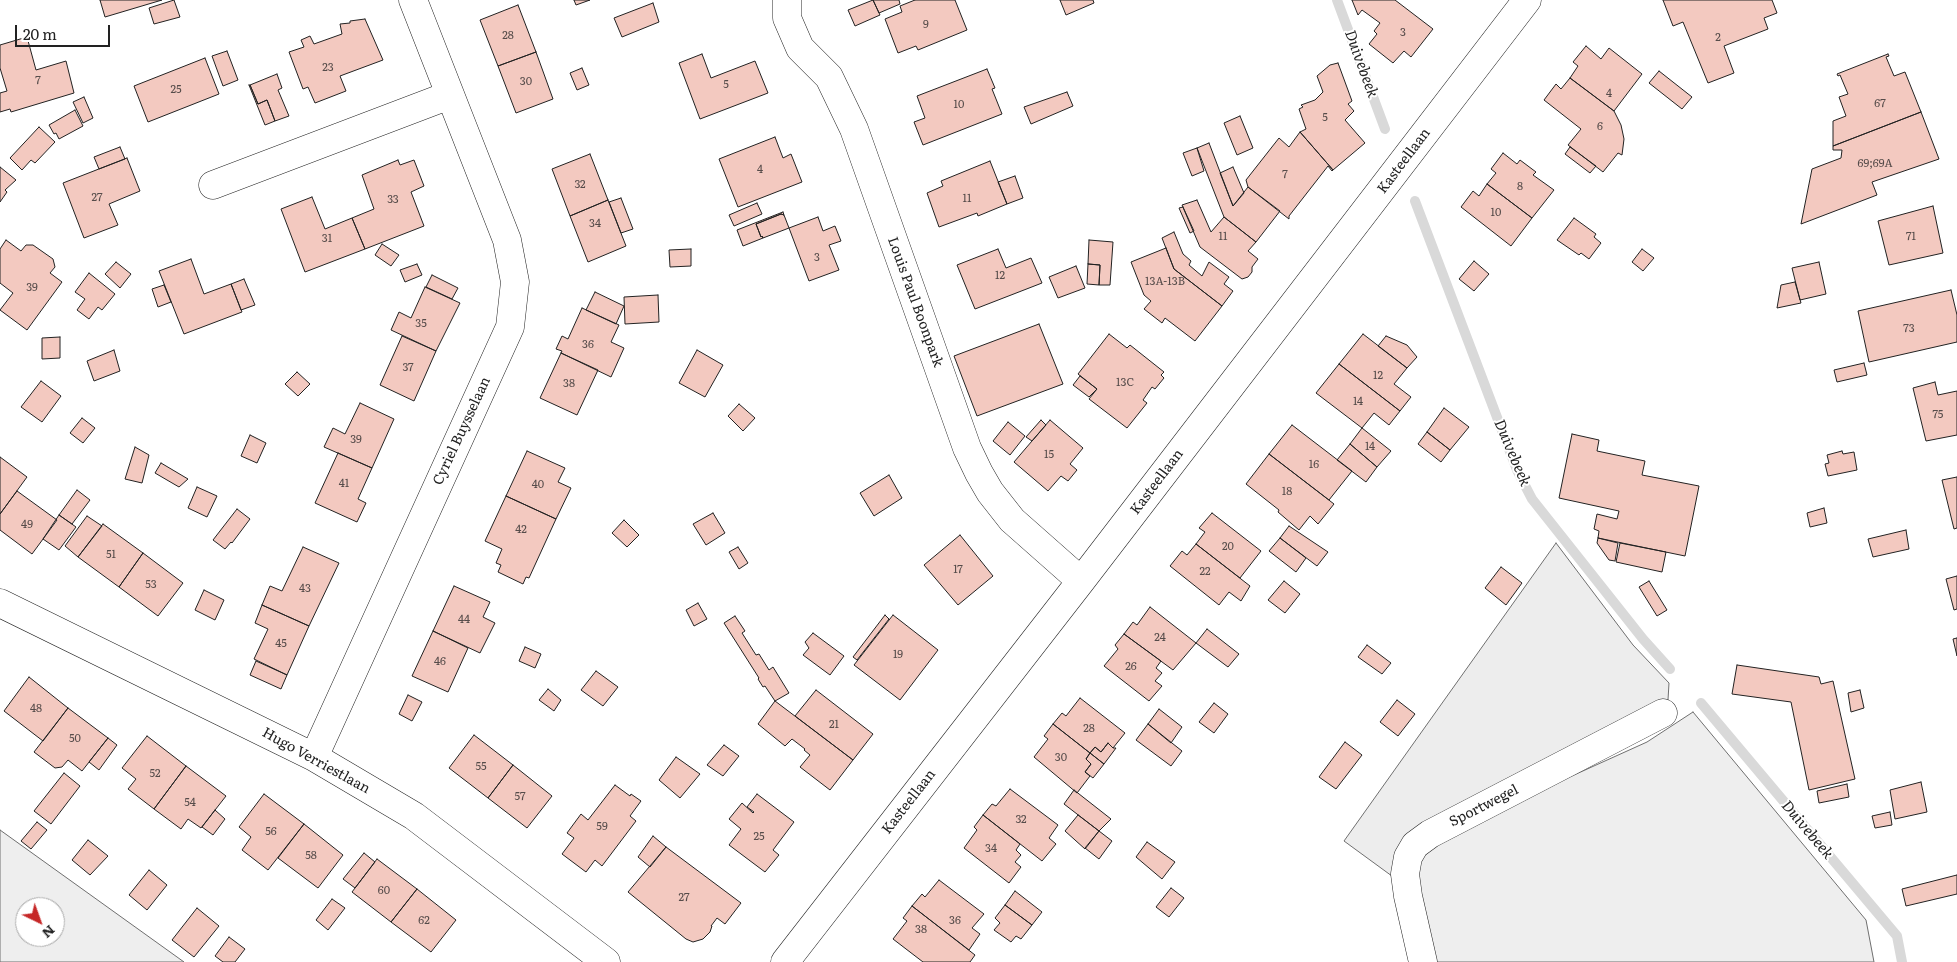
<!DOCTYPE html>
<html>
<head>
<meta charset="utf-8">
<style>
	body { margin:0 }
	#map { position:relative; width:1957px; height:962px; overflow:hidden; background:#fff; font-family:Literata,serif }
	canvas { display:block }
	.north { position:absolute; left:15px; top:897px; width:50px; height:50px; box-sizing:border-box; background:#fff; border:1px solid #a7a7a7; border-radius:50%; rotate:138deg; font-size:14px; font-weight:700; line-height:20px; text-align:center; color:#222 }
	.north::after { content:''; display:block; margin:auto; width:18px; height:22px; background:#c62828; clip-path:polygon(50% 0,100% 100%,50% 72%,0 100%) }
	.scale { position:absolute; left:15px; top:25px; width:95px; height:22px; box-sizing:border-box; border:2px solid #222; border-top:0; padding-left:6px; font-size:15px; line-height:18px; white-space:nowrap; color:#222; -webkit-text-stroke:4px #fff; paint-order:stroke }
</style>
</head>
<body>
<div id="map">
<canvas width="1957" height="962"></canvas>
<div class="north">N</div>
<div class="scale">20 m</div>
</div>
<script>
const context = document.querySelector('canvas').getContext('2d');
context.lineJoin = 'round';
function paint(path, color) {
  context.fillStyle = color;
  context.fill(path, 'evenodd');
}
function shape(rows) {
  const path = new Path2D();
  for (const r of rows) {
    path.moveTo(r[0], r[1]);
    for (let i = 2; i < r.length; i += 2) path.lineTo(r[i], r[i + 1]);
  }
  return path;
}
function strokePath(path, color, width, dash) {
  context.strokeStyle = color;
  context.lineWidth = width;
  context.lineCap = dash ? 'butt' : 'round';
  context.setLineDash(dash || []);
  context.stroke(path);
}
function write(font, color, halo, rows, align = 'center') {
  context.font = font + ' Literata,serif';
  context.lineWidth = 4;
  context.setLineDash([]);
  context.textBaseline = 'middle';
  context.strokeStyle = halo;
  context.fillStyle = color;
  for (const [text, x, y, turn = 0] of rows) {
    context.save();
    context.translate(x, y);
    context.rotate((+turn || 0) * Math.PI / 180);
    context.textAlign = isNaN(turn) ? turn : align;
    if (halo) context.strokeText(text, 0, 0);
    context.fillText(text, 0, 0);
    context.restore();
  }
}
const green = shape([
	[1693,712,1866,920,1874,962,1434,962,1417,879,1419,861,1450,831,1647,742,1693,712],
	[0,830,184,962,0,962,0,830],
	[25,907,55,907,55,937,25,937,25,907]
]);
paint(green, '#eee');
strokePath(green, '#6f6f6f', 1);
const parking = shape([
	[1556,543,1633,645,1669,683,1668,700,1421,827,1396,879,1344,841,1556,543]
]);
paint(parking, '#ededed');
strokePath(parking, '#6f6f6f', 1);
strokePath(shape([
	[1337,0,1385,129],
	[1415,201,1517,470,1532,499,1643,639,1670,669],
	[1701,703,1897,936,1902,962]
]), '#d9d9d9', 10);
const building = shape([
	[100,0,162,0,105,17,100,0],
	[174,0,180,17,154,24,149,8,174,0],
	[574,0,590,0,576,5,574,0],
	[873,0,880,15,855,26,848,10,873,0],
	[873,0,899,0,900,4,879,13,873,0],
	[915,0,955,0,967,30,918,50,916,46,898,53,885,19,902,12,900,6,915,0],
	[1060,0,1093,0,1094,3,1066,15,1060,0],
	[1352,0,1395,0,1433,29,1411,57,1404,51,1393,63,1369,44,1377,34,1374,31,1380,23,1362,10,1358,15,1352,0],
	[1663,0,1772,0,1777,13,1764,18,1768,29,1724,46,1734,73,1708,83,1683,22,1673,26,1663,0],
	[653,3,659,22,622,37,614,18,653,3],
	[518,5,536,52,498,66,480,20,518,5],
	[365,19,383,60,340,76,346,91,315,103,308,87,303,89,289,52,304,47,301,40,310,36,314,44,342,34,340,24,350,23,350,21,365,19],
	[27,37,36,70,66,61,74,93,11,112,10,109,0,112,0,93,7,91,0,68,0,45,27,37],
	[1586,46,1601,59,1609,48,1642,74,1614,111,1570,78,1578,66,1573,62,1586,46],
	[227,51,238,80,223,86,212,56,227,51],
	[536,52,553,99,516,113,498,66,536,52],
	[702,54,711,78,755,61,768,93,700,119,679,63,702,54],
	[1888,54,1889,56,1886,57,1894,76,1905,72,1921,112,1833,146,1833,121,1846,116,1839,97,1848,94,1840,75,1838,76,1837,74,1888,54],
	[205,58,219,94,148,122,134,86,205,58],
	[1338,63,1352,101,1348,104,1354,111,1345,120,1365,143,1333,170,1300,132,1306,129,1299,109,1303,107,1301,105,1315,100,1323,92,1317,76,1330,65,1338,63],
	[582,68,589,85,577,90,570,73,582,68],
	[987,69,995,88,992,89,1002,114,923,145,914,122,925,118,917,96,987,69],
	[1659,71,1692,97,1682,109,1649,83,1659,71],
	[277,74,282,88,278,90,289,116,275,121,267,100,258,104,250,85,277,74],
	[1570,78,1614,111,1621,125,1624,139,1622,155,1618,153,1603,172,1568,145,1581,129,1544,100,1556,84,1561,89,1570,78],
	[249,85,250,85,258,104,267,100,275,121,265,125,249,85],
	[1067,92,1073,106,1031,124,1024,107,1067,92],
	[84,97,93,118,83,123,73,102,84,97],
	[75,110,83,126,59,139,56,133,54,134,49,125,75,110],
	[1921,112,1939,159,1872,182,1877,195,1801,224,1812,169,1841,158,1842,150,1833,150,1833,146,1921,112],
	[1240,116,1253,148,1237,155,1224,123,1240,116],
	[39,127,55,142,35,163,31,160,22,170,10,158,39,127],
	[1300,132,1333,170,1332,171,1328,166,1289,216,1289,219,1248,187,1246,180,1279,138,1289,147,1300,132],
	[775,137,783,158,791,154,802,182,738,207,719,159,775,137],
	[1209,143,1233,206,1248,187,1280,211,1256,242,1224,217,1197,148,1209,143],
	[120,147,125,159,99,169,94,157,120,147],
	[1570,147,1596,166,1590,173,1565,154,1570,147],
	[1197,148,1204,171,1192,176,1183,153,1197,148],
	[1503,153,1517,164,1520,160,1536,172,1533,175,1554,190,1532,218,1487,184,1496,173,1491,169,1503,153],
	[590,154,608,200,570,216,552,169,590,154],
	[127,158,140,191,109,204,118,225,84,238,63,183,127,158],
	[398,160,400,165,414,160,424,186,411,192,424,226,365,249,352,218,374,209,362,175,398,160],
	[990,161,1007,204,978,216,977,213,939,227,927,193,943,186,941,181,990,161],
	[0,167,16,180,5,190,7,192,0,202,0,167],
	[1233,167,1244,193,1233,206,1220,173,1233,167],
	[1015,176,1023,198,1007,204,998,182,1015,176],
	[1487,184,1532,218,1511,246,1461,207,1473,191,1479,196,1487,184],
	[312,197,325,229,352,218,365,249,305,272,281,209,312,197],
	[621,198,633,229,621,233,609,202,621,198],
	[608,200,626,246,588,262,570,216,608,200],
	[1197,200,1211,232,1224,217,1256,242,1248,251,1258,259,1252,267,1252,272,1248,277,1242,279,1200,247,1182,205,1197,200],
	[757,203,762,214,734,226,729,215,757,203],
	[1933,206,1943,253,1889,265,1878,221,1933,206],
	[1183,207,1194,231,1190,233,1179,208,1183,207],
	[783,212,784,215,781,214,756,224,761,237,762,236,763,238,743,246,737,230,783,212],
	[781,214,784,215,789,228,763,238,762,236,761,237,756,224,781,214],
	[818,217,823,231,835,226,841,241,829,245,839,270,809,281,789,228,818,217],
	[1574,218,1596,234,1594,237,1601,243,1589,259,1581,253,1579,255,1557,240,1574,218],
	[1174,232,1183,254,1191,261,1189,265,1202,276,1209,262,1229,277,1224,284,1233,291,1222,306,1174,269,1162,238,1174,232],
	[6,240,21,251,26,245,33,245,53,259,55,267,50,273,62,282,27,330,0,310,13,293,0,283,0,249,6,240],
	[1089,240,1113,242,1110,285,1099,285,1100,265,1088,264,1089,240],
	[382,244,399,255,391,266,375,255,382,244],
	[1166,248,1174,269,1222,306,1195,341,1165,318,1162,323,1144,309,1151,301,1144,295,1131,262,1166,248],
	[691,249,691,266,670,267,669,250,691,249],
	[998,249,1006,268,1031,258,1042,283,975,309,957,265,998,249],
	[1642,249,1654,258,1643,271,1632,262,1642,249],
	[191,259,204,294,231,284,242,312,184,334,159,271,191,259],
	[1474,261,1489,274,1474,291,1459,279,1474,261],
	[116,262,131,274,120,288,105,274,116,262],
	[1819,262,1826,294,1800,300,1792,268,1819,262],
	[417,264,422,275,405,282,400,270,417,264],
	[1088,264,1100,265,1099,285,1087,284,1088,264],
	[1076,266,1085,288,1058,298,1049,277,1076,266],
	[89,273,115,294,102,310,98,307,89,319,77,310,85,299,75,292,89,273],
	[432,275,458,288,452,299,426,287,432,275],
	[244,279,255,305,241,310,231,284,244,279],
	[1795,282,1801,303,1777,308,1781,285,1795,282],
	[164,285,171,302,158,307,152,289,164,285],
	[425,287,460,303,436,351,391,330,399,312,411,318,425,287],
	[1951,290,1957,315,1957,342,1869,362,1858,311,1951,290],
	[595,292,624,306,616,324,586,310,595,292],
	[658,295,659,322,625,324,624,297,658,295],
	[582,308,619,325,611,342,624,348,611,377,561,353,562,351,556,349,562,336,568,339,582,308],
	[1039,324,1063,384,977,416,954,356,1039,324],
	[1109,334,1127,348,1130,345,1164,372,1161,375,1164,378,1155,389,1152,387,1143,400,1147,403,1127,428,1089,399,1097,389,1078,374,1109,334],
	[1363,334,1407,368,1394,384,1411,397,1400,411,1339,364,1363,334],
	[402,336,436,351,414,401,380,385,402,336],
	[1386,336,1407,345,1417,357,1407,368,1378,346,1386,336],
	[60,337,60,358,42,359,42,338,60,337],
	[114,350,120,371,94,381,87,361,114,350],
	[697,350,723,365,705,397,679,383,697,350],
	[561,353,598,370,577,415,540,398,561,353],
	[1864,363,1867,375,1837,382,1834,370,1864,363],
	[1339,364,1400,411,1389,425,1374,413,1362,428,1316,393,1339,364],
	[297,372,310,384,298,396,285,384,297,372],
	[1080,376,1097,389,1089,397,1073,385,1080,376],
	[41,381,61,396,42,422,21,407,41,381],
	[1935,382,1938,395,1957,391,1957,435,1926,441,1913,388,1935,382],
	[360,403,394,419,372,468,324,447,333,428,345,434,360,403],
	[739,404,755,418,743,431,728,416,739,404],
	[1444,408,1469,427,1450,450,1427,432,1444,408],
	[82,418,95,428,83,443,70,433,82,418],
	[1041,420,1046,425,1032,441,1026,437,1041,420],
	[1050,420,1083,448,1070,464,1077,470,1068,481,1061,476,1048,491,1014,462,1050,420],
	[1008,422,1025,436,1010,455,993,441,1008,422],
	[1292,425,1352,471,1329,500,1269,454,1292,425],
	[1362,428,1391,451,1377,467,1350,444,1362,428],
	[1427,432,1450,450,1441,462,1418,444,1427,432],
	[1572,434,1599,440,1597,451,1645,461,1642,475,1699,486,1685,556,1598,538,1599,531,1594,529,1597,514,1617,519,1619,511,1559,498,1572,434],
	[250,435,266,443,257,463,241,456,250,435],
	[1350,444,1377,467,1366,482,1337,460,1350,444],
	[135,447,149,455,142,483,125,479,135,447],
	[527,451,565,468,558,482,571,488,556,519,506,496,527,451],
	[1842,451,1843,454,1854,452,1857,470,1828,476,1825,464,1829,463,1827,455,1842,451],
	[338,453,372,468,358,499,366,503,357,522,315,503,338,453],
	[1269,454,1334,504,1318,524,1310,516,1299,530,1278,512,1279,510,1246,484,1269,454],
	[0,457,27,477,0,514,0,457],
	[161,463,188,479,179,487,155,473,161,463],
	[889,475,902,498,874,516,860,493,889,475],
	[1957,477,1957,528,1954,529,1942,480,1957,477],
	[197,487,217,496,207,517,188,508,197,487],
	[77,490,90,500,72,524,59,515,77,490],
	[17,491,57,520,32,554,0,530,0,514,17,491],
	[506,496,556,519,529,578,526,577,523,584,498,572,501,565,496,563,502,549,485,541,506,496],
	[1824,508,1827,523,1810,527,1807,513,1824,508],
	[237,509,250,519,232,543,231,542,225,549,213,540,237,509],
	[713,513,725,533,706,545,693,524,713,513],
	[1212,513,1261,551,1240,578,1196,544,1205,532,1199,528,1212,513],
	[59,515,76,527,59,550,43,539,59,515],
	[87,516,102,526,78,557,65,546,87,516],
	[624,520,639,535,627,547,612,533,624,520],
	[103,524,143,553,119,587,78,557,103,524],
	[1289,526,1328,552,1317,566,1280,538,1289,526],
	[1906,530,1909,549,1873,557,1868,539,1906,530],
	[960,535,993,576,958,605,924,565,960,535],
	[1280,538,1306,558,1296,572,1269,551,1280,538],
	[1598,538,1618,543,1615,561,1609,560,1597,543,1598,538],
	[1620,543,1666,552,1662,572,1616,562,1620,543],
	[1196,544,1250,586,1241,601,1229,592,1219,605,1170,566,1182,551,1187,555,1196,544],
	[303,547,339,563,309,626,262,605,270,586,282,591,303,547],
	[738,547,748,563,739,569,729,552,738,547],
	[143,553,183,583,158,616,119,587,143,553],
	[1501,567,1522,583,1506,605,1485,588,1501,567],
	[1957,576,1957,609,1954,610,1946,579,1957,576],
	[1284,581,1300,594,1285,613,1268,600,1284,581],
	[1649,581,1667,610,1657,616,1639,587,1649,581],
	[454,586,490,602,483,617,495,623,480,653,433,631,454,586],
	[204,590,224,600,215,620,195,610,204,590],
	[698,603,707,619,694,626,686,610,698,603],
	[262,605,309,626,287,675,254,659,268,629,255,623,262,605],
	[1150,607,1196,643,1173,670,1124,634,1133,622,1137,625,1150,607],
	[885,615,889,619,857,660,853,657,885,615],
	[893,615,938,650,900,700,854,665,893,615],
	[735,616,745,631,742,633,756,655,759,654,769,670,773,667,789,693,775,701,765,686,763,687,758,679,759,678,724,623,735,616],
	[1207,629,1239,654,1228,667,1196,643,1207,629],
	[433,631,468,648,448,692,412,676,433,631],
	[813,633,844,656,830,675,803,655,809,648,805,642,813,633],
	[1124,634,1161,661,1156,668,1162,673,1155,681,1162,686,1149,701,1104,666,1118,649,1115,645,1124,634],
	[1957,638,1957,656,1953,639,1957,638],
	[1367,645,1391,663,1382,674,1358,657,1367,645],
	[525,647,541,654,535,668,519,661,525,647],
	[256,661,287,675,281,689,250,675,256,661],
	[1737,665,1819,677,1821,684,1833,681,1855,779,1809,790,1791,702,1732,694,1737,665],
	[596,671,618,687,603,706,581,690,596,671],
	[29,677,68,708,43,741,4,711,29,677],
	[548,689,561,700,554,711,539,700,548,689],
	[816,690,873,734,853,760,795,716,816,690],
	[1860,690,1864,708,1851,712,1848,693,1860,690],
	[408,695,422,702,412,721,399,714,408,695],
	[1080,698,1125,733,1113,748,1108,743,1101,752,1095,747,1090,753,1053,724,1062,713,1066,716,1080,698],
	[1397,700,1415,714,1398,736,1380,722,1397,700],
	[775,701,853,760,830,790,800,767,810,755,804,750,805,749,792,739,785,746,758,724,775,701],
	[1214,703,1228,714,1214,733,1199,722,1214,703],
	[68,708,108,738,82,771,68,760,62,767,55,768,34,752,68,708],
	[1159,709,1182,727,1171,743,1148,724,1159,709],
	[1053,724,1090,753,1086,759,1091,764,1085,772,1090,776,1077,793,1034,757,1048,739,1044,736,1053,724],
	[1148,724,1182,751,1171,766,1136,740,1148,724],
	[474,735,513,765,488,798,449,768,474,735],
	[147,736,186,766,154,809,128,789,136,779,122,768,147,736],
	[108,738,117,745,99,770,89,762,108,738],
	[1345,742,1362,755,1336,789,1319,777,1345,742],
	[1108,743,1113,748,1116,748,1104,764,1090,753,1095,747,1101,752,1108,743],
	[724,745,739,756,723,776,707,765,724,745],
	[1090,753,1104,764,1093,778,1085,772,1091,764,1086,759,1090,753],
	[676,757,700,774,680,798,659,780,676,757],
	[513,765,552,796,527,828,488,798,513,765],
	[186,766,226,796,201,828,188,819,181,829,154,809,186,766],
	[64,773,80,786,51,824,34,811,64,773],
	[1921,782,1927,812,1895,819,1890,790,1921,782],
	[1847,784,1849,797,1819,803,1817,791,1847,784],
	[615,785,630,796,631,794,641,801,630,816,636,821,602,866,595,860,586,872,562,854,574,838,567,833,581,814,588,820,615,785],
	[1010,789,1058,825,1049,838,1056,844,1042,861,983,815,992,804,996,806,1010,789],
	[1074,790,1111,819,1099,831,1064,804,1074,790],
	[264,794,304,824,268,870,242,850,251,837,239,827,264,794],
	[757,794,794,822,773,850,779,855,765,872,729,845,741,829,729,819,742,803,753,813,754,812,747,807,757,794],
	[215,810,225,819,213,835,202,827,215,810],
	[1890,812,1892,825,1875,828,1872,816,1890,812],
	[983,815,1020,844,1016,850,1021,855,1015,862,1021,867,1009,883,964,848,977,830,974,827,983,815],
	[1078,815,1099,831,1085,849,1065,831,1078,815],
	[37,822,47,830,31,849,21,841,37,822],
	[304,824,343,855,318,888,278,858,304,824],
	[1099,831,1112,841,1099,859,1085,848,1099,831],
	[653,836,666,847,650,867,638,857,653,836],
	[88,840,108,856,90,875,72,860,88,840],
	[1147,842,1175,862,1162,879,1136,857,1147,842],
	[666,847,741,903,725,924,717,918,711,926,712,926,710,932,703,939,693,942,686,939,628,892,666,847],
	[364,853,375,862,355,888,343,879,364,853],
	[377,859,417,889,391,922,352,892,377,859],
	[149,870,167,885,147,910,129,895,149,870],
	[1957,875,1957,894,1906,906,1902,889,1957,875],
	[939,880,984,914,972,928,980,934,969,950,912,906,922,894,925,897,939,880],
	[1171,888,1184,898,1169,917,1156,907,1171,888],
	[417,889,456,920,431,952,391,922,417,889],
	[1015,891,1042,912,1032,925,1005,905,1015,891],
	[332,899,345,908,328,930,316,920,332,899],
	[1005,905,1032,925,1021,939,1016,936,1011,942,994,930,1000,923,995,918,1005,905],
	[912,906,975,955,970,962,923,962,893,939,907,921,903,918,912,906],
	[197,908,219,926,194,957,172,940,197,908],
	[229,937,245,949,235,962,223,962,215,956,229,937]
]);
paint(building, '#f3c9c0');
strokePath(building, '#222', 1);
const minor = shape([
	[787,0,787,18,800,48,829,77,854,129,967,448,979,473,990,492,1012,520,1081,581],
	[213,185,450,95],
	[0,603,314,757,414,816,606,962],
	[314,757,510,327,515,282,507,240,413,0],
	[785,962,1081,581,1527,0],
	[1423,962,1408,896,1405,874,1408,857,1415,845,1430,834,1663,713]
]);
strokePath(minor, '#222', 29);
strokePath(minor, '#fff', 28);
write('11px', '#564c4a', null, [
	["9",926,25],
	["3",1403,33],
	["28",508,36],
	["2",1718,38],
	["23",328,68],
	["7",38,81],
	["30",526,82],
	["5",726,85],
	["25",176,90],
	["4",1609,94],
	["67",1880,104],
	["10",959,105],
	["5",1325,118],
	["6",1600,127],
	["69;69A",1875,164],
	["4",760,170],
	["7",1285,175],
	["32",580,185],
	["8",1520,187],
	["27",97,198],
	["11",967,199],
	["33",393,200],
	["10",1496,213],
	["34",595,224],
	["11",1223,237],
	["71",1911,237],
	["31",327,239],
	["3",817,258],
	["12",1000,276],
	["13A-13B",1165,282],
	["39",32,288],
	["35",421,324],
	["73",1909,329],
	["36",588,345],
	["37",408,368],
	["12",1378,376],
	["13C",1125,383],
	["38",569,384],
	["14",1358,402],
	["75",1938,415],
	["39",356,440],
	["14",1370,447],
	["15",1049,455],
	["16",1314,465],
	["41",344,484],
	["40",538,485],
	["18",1287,492],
	["49",27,525],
	["42",521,530],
	["20",1228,547],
	["51",111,555],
	["17",958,570],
	["22",1205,572],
	["53",151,585],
	["43",305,589],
	["44",464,620],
	["24",1160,638],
	["45",281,644],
	["19",898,655],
	["46",440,662],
	["26",1131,667],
	["48",36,709],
	["21",834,725],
	["28",1089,729],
	["50",75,739],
	["30",1061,758],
	["55",481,767],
	["52",155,774],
	["57",520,797],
	["54",190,803],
	["32",1021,820],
	["59",602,827],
	["56",271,832],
	["25",759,837],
	["34",991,849],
	["58",311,856],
	["60",384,891],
	["27",684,898],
	["62",424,921],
	["36",955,921],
	["38",921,930]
]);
write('14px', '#222', '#fff', [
	["Kasteellaan",1404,161,-53],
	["Louis Paul Boonpark",915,302,70],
	["Cyriel Buysselaan",462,431,-65],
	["Kasteellaan",1157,482,-53],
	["Hugo Verriestlaan",316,761,29],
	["Kasteellaan",909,802,-52],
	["Sportwegel",1484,806,-27]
]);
write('italic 15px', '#222', '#fff', [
	["Duivebeek",1361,64,70],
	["Duivebeek",1512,453,67],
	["Duivebeek",1807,830,50]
]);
</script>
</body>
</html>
